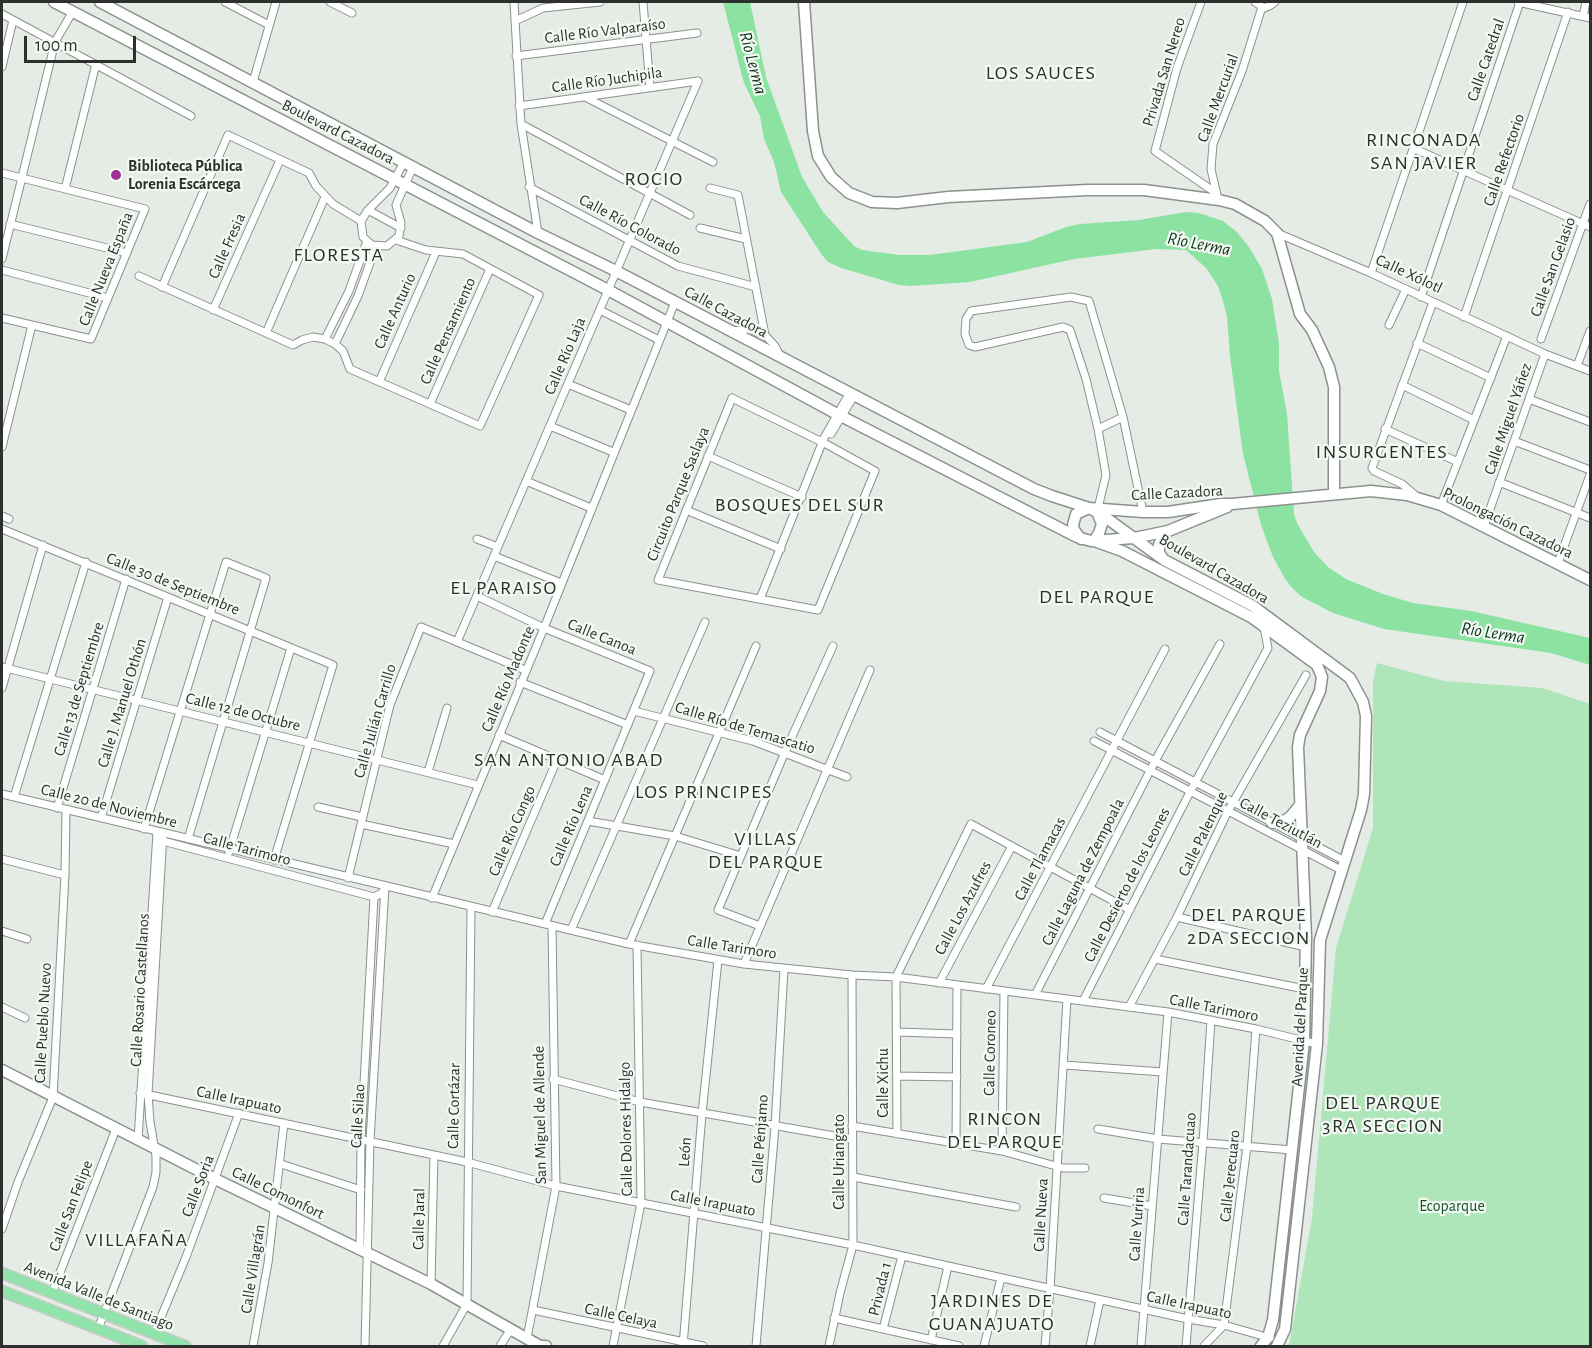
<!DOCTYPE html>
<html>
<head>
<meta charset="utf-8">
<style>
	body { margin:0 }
	#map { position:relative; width:1592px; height:1348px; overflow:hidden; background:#e5ece6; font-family:"Alegreya Sans",sans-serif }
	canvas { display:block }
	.frame { position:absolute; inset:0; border:3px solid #2d302d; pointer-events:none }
	.scale { position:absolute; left:24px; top:36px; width:112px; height:27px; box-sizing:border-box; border:3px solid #2d302d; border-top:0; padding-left:8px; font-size:18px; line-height:21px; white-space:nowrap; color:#2d302d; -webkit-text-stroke:4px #f3faf4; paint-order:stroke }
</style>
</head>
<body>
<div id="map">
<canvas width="1592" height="1348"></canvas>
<div class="frame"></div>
<div class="scale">100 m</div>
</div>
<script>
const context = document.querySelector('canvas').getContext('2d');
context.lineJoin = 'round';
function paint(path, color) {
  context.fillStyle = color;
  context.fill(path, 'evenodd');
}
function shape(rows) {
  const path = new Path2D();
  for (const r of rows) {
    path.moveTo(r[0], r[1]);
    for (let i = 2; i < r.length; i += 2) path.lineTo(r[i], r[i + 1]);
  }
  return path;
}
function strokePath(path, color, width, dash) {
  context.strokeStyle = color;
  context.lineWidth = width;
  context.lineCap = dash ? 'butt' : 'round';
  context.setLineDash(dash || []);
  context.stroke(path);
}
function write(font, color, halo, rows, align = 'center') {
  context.font = font + ' "Alegreya Sans",sans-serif';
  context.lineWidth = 4.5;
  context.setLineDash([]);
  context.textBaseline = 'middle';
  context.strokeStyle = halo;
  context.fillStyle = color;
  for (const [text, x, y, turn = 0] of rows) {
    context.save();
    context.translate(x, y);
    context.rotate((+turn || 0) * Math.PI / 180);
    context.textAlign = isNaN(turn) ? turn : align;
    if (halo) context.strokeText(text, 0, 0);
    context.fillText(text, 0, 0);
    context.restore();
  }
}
paint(shape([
	[1377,663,1444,681,1543,688,1590,704,1590,1346,1289,1346,1312,1218,1336,948,1373,828,1373,681]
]), '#aee6b9');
paint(shape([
	[723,2,750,2,766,77,802,177,823,212,854,246,862,250,900,255,930,255,1027,242,1066,227,1080,224,1139,220,1186,212,1199,213,1223,221,1237,232,1249,247,1262,269,1272,299,1279,344,1279,371,1287,414,1294,514,1297,523,1314,552,1328,567,1346,579,1383,594,1413,603,1471,611,1590,638,1590,665,1551,653,1384,629,1333,613,1302,597,1292,588,1284,577,1273,557,1261,525,1243,454,1230,356,1227,317,1223,301,1218,286,1206,268,1186,250,1156,249,1074,259,970,282,911,286,899,285,841,268,828,262,822,255,781,192,774,162,764,139,760,116,744,83]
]), '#8ce2a1');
const street = shape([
	[225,2,269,25],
	[330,2,352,13],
	[514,2,521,124,538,233],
	[643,2,650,87],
	[1201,2,1177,68,1155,151,1216,193],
	[1255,2,1264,8,1271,5,1275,2],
	[1518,2,1590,18],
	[2,14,191,116],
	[1583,16,1586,2],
	[515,21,543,8,600,2],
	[516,56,697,33],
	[2,67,13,20],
	[253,82,276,2],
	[585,97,713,162],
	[519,106,698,81],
	[521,124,690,215],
	[1413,148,1590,227],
	[404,162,390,188,368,210,361,221,363,237,372,245,387,246,399,236,401,223,396,205,413,167],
	[2,173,145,209,91,339,2,318],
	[529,187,678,266,756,287],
	[710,188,738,195,765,335],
	[65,189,96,64],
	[1217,195,1211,169,1213,144,1242,71,1262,7],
	[368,210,401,228],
	[10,224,127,253],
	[700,228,746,239],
	[1277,233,1371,273,1545,354,1590,371],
	[2,259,55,42,73,11],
	[2,270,108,298],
	[1371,273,1463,2],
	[139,276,293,345,302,340,313,337,325,339,335,344,343,351,350,369,480,426,539,295,463,254,426,250,396,240],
	[162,287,228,135,309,173,316,186,333,204,361,221],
	[1421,297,1520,2],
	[213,310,280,160],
	[600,310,659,340],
	[1464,317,1568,12],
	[1389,325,1406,289],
	[734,331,748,329,765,335,775,346,780,356],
	[266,333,325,197],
	[325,339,349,291,367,241],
	[1541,339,1590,204],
	[1417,343,1491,378],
	[335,344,358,296,376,246],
	[1577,366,1590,331],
	[379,382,436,252],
	[568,384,631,410],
	[1402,385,1474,420],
	[732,398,826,444,875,471,818,610,658,580,732,398],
	[1529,399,1590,422],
	[430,404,490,269],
	[550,426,613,452],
	[1098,429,1123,417],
	[1385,429,1458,462],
	[831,434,854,396],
	[1514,441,1590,470],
	[2,447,32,325],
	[708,456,802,497],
	[526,481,591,508],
	[1499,482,1590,518],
	[1415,495,1402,484,1374,471,1372,468,1433,302],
	[1441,505,1507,336],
	[1098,508,1106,475,1098,429,1086,379,1070,330,1063,327,975,347,969,345,965,334,966,319,971,311,1071,297,1089,301,1123,417,1143,512],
	[686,510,781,549],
	[2,516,9,519],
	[1484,526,1545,354],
	[2,529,333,665,274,860],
	[477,539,498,547],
	[494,556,561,583],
	[1558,563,1590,475],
	[477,596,544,628,650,671,545,924],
	[760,599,824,438,849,394],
	[457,642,698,81],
	[2,667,478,785],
	[520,682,628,725],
	[2,688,43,545],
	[634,711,753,741,847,777],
	[1100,732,1345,861],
	[499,735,605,780],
	[1094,741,1341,870],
	[428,772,447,708],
	[2,794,629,944,744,964,852,975,896,977,1168,1012,1256,1029,1317,1044],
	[14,797,86,562],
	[318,807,362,817],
	[57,808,126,579],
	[101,818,168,597],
	[588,821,675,836,741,856],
	[361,824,454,844],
	[144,829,226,562,266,578,188,839],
	[159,840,374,897,382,893,385,887],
	[229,852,291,648],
	[2,859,65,875],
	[348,878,390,705,421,627,525,670],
	[432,898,544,628,675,302],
	[492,912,557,760],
	[1177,917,1306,947],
	[760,926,718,910,785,752,833,646],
	[571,930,705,622],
	[2,931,27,939],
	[629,944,756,646],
	[1155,959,1305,989],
	[744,964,870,670],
	[939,983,1012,846],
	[986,989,1165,649],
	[1035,995,1155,761,1220,644],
	[1083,1001,1190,792,1268,648,1264,627],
	[2,1007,25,1018],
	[1129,1007,1177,917,1228,811,1306,675],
	[897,1032,957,1034],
	[1064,1065,1163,1072],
	[897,1076,957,1077],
	[553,1079,640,1102,852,1139],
	[140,1093,467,1162,556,1186,853,1245,1188,1319,1224,1325,1270,1338],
	[852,1126,1002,1151,1063,1168,1085,1168],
	[1098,1129,1158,1139,1292,1150],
	[897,1134,896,977,971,824,1130,910],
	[138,1140,157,832],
	[956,1144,957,985],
	[1002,1151,1004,991],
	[281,1164,361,1190],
	[853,1177,1016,1207],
	[1104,1198,1152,1206],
	[2,1229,18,1182,53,1097,65,875,66,810],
	[360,1250,361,1139,374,897],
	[431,1284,434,1155],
	[52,1293,116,1129],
	[533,1310,703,1346],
	[834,1318,959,1346],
	[98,1329,153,1187,156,1172,156,1156,150,1122,148,1094,163,833],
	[883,1329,902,1256],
	[154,1334,186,1257,239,1113],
	[527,1338,556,1186,552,926],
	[931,1340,948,1266],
	[253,1346,268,1263,284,1123],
	[365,1346,370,1141,385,887],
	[443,1346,467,1304,471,907],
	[500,1346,511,1329],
	[613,1346,641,1203,637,945],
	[683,1346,702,1114,718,960],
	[756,1346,775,1127,784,969],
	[829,1346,840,1293,853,1245,852,975],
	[984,1346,1001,1278],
	[1045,1346,1050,1289,1067,999],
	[1090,1346,1100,1300],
	[1141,1346,1168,1012],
	[1186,1346,1203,1142,1211,1020],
	[1204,1346,1224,1325,1247,1146,1256,1029]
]);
const secondary = shape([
	[54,2,608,290,837,414,1077,537,1091,541,1134,538,1168,531,1227,507],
	[100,2,538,233,616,271,1034,489,1052,496,1089,508,1143,512,1168,512,1221,504,1232,504,1371,491,1407,495,1441,505,1590,580],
	[804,2,813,131,818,156,831,177,849,193,872,202,897,203,948,197,1087,190,1144,190,1219,200,1235,204,1265,221,1277,233,1300,314,1312,330,1329,367,1334,387,1334,494],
	[1097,512,1102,524,1099,533,1094,541,1122,551,1251,617,1317,665,1322,677,1320,691,1300,735,1298,747,1306,937,1304,1041,1273,1320,1268,1337,1261,1346],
	[1081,539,1074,530,1073,525,1076,514,1089,508,1101,514,1164,560,1253,606,1350,678,1363,702,1366,716,1364,794,1361,810,1320,940,1317,1044,1285,1329,1277,1346],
	[1164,560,1159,553,1159,545,1162,537,1168,531],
	[1272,823,1286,820,1291,816,1300,805],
	[2,1070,215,1179,431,1284,540,1346,546,1346]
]);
const primary = shape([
	[2,1273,185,1346],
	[2,1291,142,1346]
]);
strokePath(street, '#8b918c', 9);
strokePath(secondary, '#8b918c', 13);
strokePath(primary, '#c8c9c8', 13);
strokePath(street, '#fff', 7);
strokePath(secondary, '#fff', 10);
strokePath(primary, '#92e2ac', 10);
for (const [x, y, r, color] of [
	[116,175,6,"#9c3294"]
]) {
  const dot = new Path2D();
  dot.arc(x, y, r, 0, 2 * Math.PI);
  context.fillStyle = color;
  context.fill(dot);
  strokePath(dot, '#f3faf4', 2);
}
write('16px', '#2d302d', '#f3faf4', [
	["Calle Río Valparaíso",605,31,-7],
	["Calle Catedral",1486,60,-71],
	["Privada San Nereo",1164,72,-73],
	["Calle Río Juchipila",607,80,-8],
	["Calle Mercurial",1218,98,-70],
	["Boulevard Cazadora",338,132,27],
	["Calle Refectorio",1504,160,-71],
	["Calle Río Colorado",630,225,28],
	["Calle Fresia",227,246,-66],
	["Calle San Gelasio",1553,267,-70],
	["Calle Nueva España",106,269,-68],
	["Calle Xólotl",1409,274,25],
	["Calle Anturio",395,311,-66],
	["Calle Cazadora",726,312,28],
	["Calle Pensamiento",448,331,-66],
	["Calle Río Laja",565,356,-67],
	["Calle Miguel Yáñez",1508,419,-71],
	["Calle Cazadora",1177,493,-3],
	["Circuito Parque Saslaya",678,494,-68],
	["Prolongación Cazadora",1508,523,26],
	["Boulevard Cazadora",1214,569,30],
	["Calle 30 de Septiembre",173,584,22],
	["Calle Canoa",602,637,22],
	["Calle Río Madonte",508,679,-67],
	["Calle 13 de Septiembre",79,689,-73],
	["Calle J. Manuel Othón",122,703,-73],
	["Calle 12 de Octubre",243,712,14],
	["Calle Julián Carrillo",375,721,-74],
	["Calle Río de Temascatio",745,728,17],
	["Calle 20 de Noviembre",109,806,14],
	["Calle Teziutlán",1281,823,28],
	["Calle Río Lena",571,826,-67],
	["Calle Río Congo",512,831,-67],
	["Calle Palenque",1203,834,-64],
	["Calle Tarimoro",247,849,15],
	["Calle Tlamacas",1040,859,-62],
	["Calle Laguna de Zempoala",1083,872,-63],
	["Calle Desierto de los Leones",1127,885,-63],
	["Calle Los Azufres",963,908,-62],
	["Calle Tarimoro",732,947,9],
	["Calle Rosario Castellanos",140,990,-87],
	["Calle Tarimoro",1214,1008,11],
	["Calle Pueblo Nuevo",43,1023,-87],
	["Avenida del Parque",1300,1027,-87],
	["Calle Coroneo",990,1053,-89],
	["Calle Xichu",883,1083,-90],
	["Calle Irapuato",239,1100,12],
	["Calle Cortázar",454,1106,-89],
	["San Miguel de Allende",540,1115,-91],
	["Calle Silao",358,1116,-87],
	["Calle Dolores Hidalgo",626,1129,-91],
	["Calle Pénjamo",760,1139,-86],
	["León",685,1152,-86],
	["Calle Uriangato",839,1162,-90],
	["Calle Tarandacuao",1187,1169,-86],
	["Calle Jerecuaro",1230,1176,-84],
	["Calle Soria",198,1186,-69],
	["Calle Comonfort",278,1193,26],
	["Calle Irapuato",713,1203,11],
	["Calle San Felipe",71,1206,-69],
	["Calle Nueva",1041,1215,-87],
	["Calle Jaral",419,1219,-89],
	["Calle Yuriria",1137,1224,-86],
	["Calle Villagrán",253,1269,-81],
	["Privada 1",880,1289,-76],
	["Avenida Valle de Santiago",99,1296,22],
	["Calle Irapuato",1189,1305,12],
	["Calle Celaya",621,1316,12]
]);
write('bold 16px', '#2d302d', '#f3faf4', [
	["Biblioteca Pública",128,166],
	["Lorenia Escárcega",128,184]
], 'left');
write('16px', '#145229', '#f3faf4', [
	["Ecoparque",1452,1206]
]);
write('italic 18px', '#0e3219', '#f3faf4', [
	["Río Lerma",753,63,75],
	["Río Lerma",1199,244,11],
	["Río Lerma",1493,633,9]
]);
context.letterSpacing = '1.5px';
write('20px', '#2d302d', '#f3faf4', [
	["LOS SAUCES",1041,73],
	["RINCONADA",1424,140],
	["SAN JAVIER",1424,163],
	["ROCIO",654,179],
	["FLORESTA",339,255],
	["INSURGENTES",1382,452],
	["BOSQUES DEL SUR",800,505],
	["EL PARAISO",504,588],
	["DEL PARQUE",1097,597],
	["SAN ANTONIO ABAD",569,760],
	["LOS PRINCIPES",704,792],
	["VILLAS",766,839],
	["DEL PARQUE",766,862],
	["DEL PARQUE",1249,915],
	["2DA SECCION",1249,938],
	["DEL PARQUE",1383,1103],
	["3RA SECCION",1383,1126],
	["RINCON",1005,1119],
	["DEL PARQUE",1005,1142],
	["VILLAFAÑA",137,1240],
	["JARDINES DE",992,1301],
	["GUANAJUATO",992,1324]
]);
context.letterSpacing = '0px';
</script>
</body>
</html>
